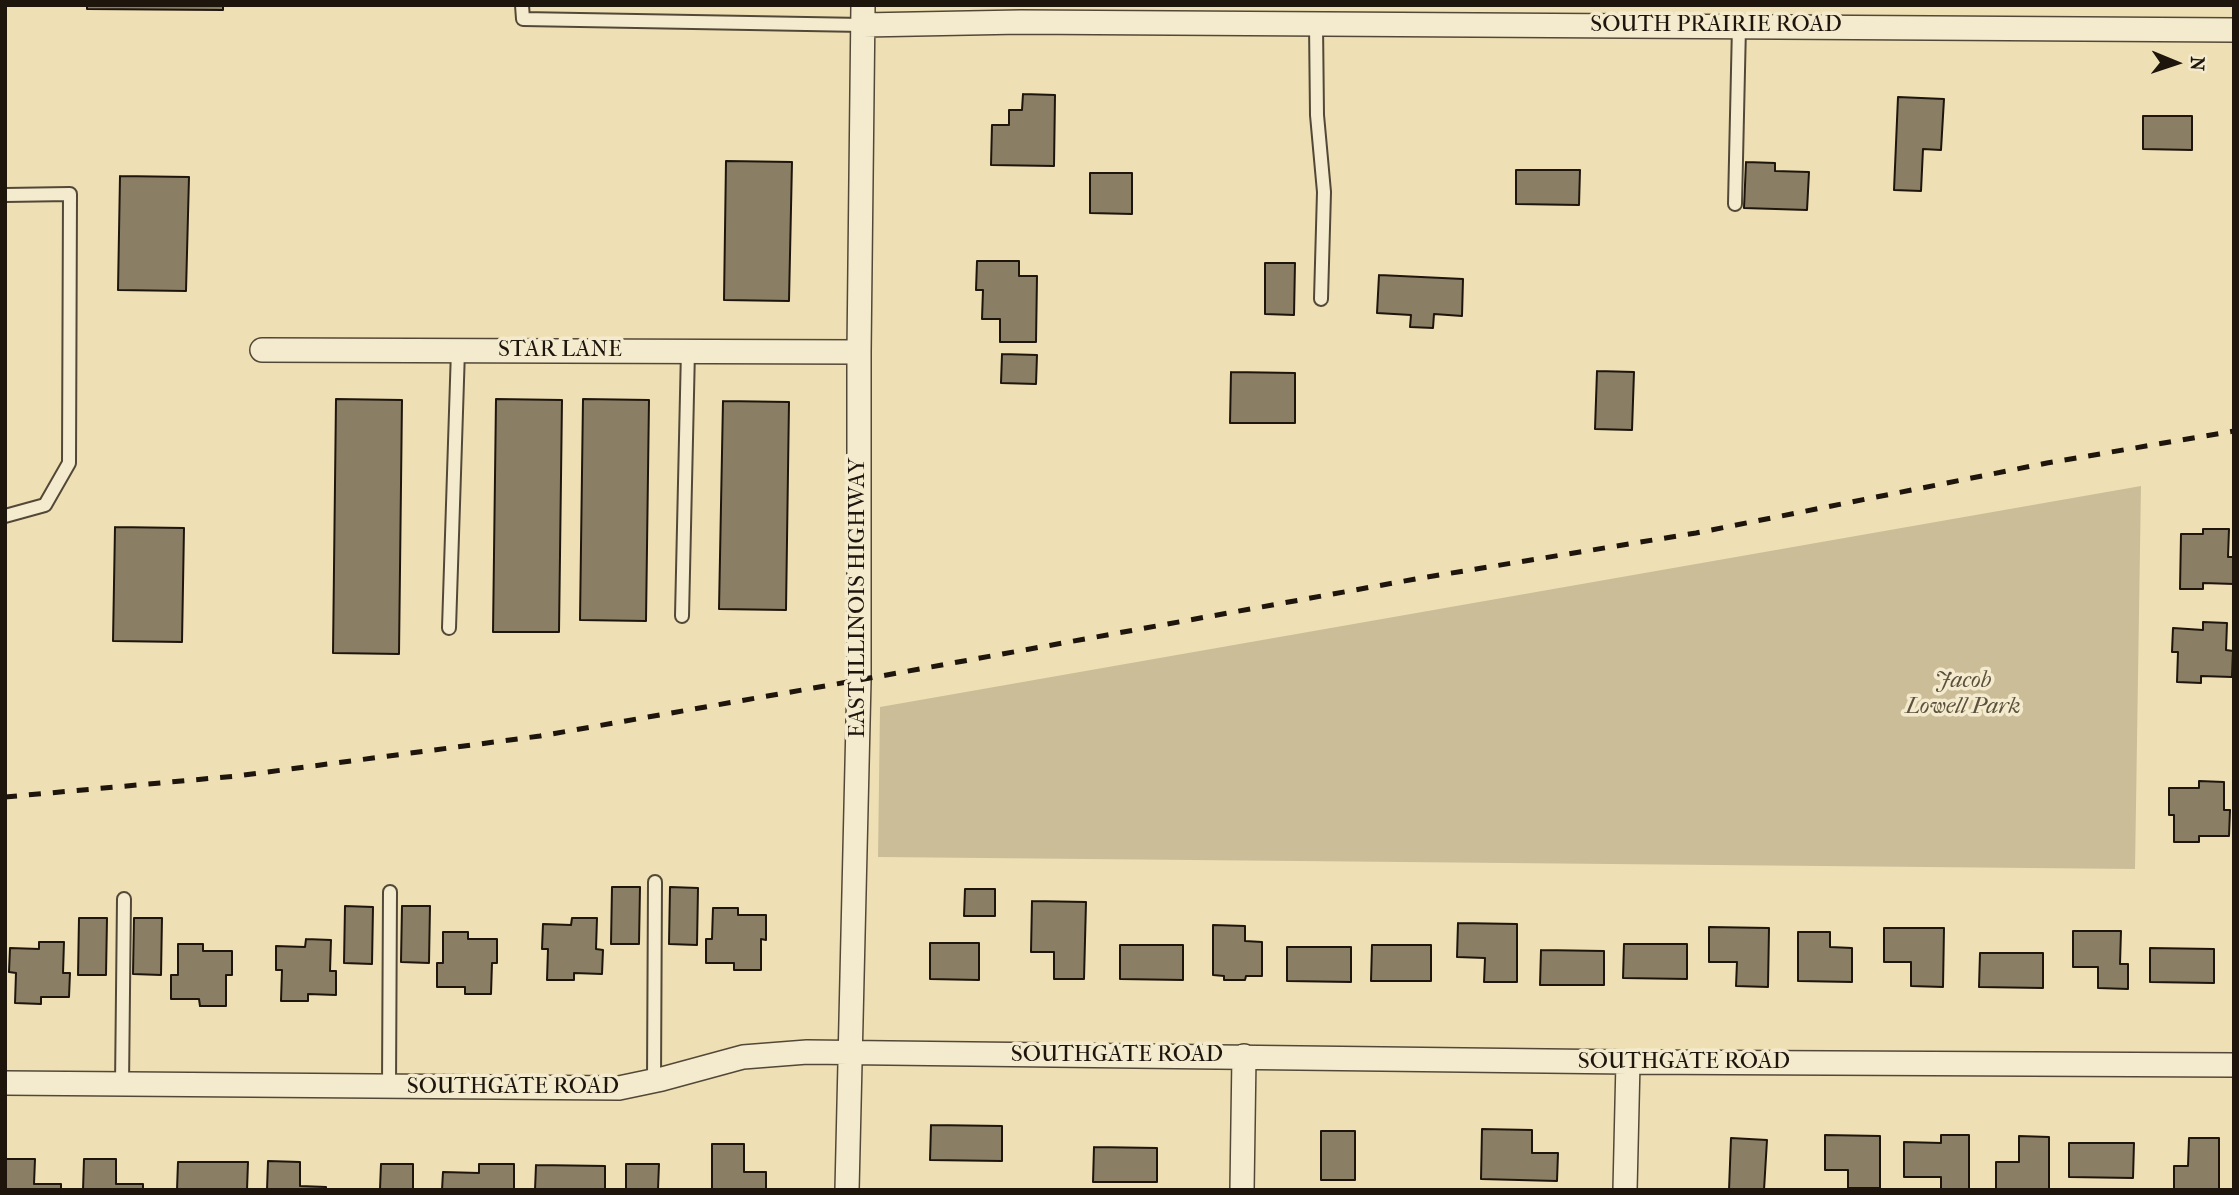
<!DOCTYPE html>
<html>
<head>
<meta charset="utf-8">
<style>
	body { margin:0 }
	#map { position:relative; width:2239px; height:1195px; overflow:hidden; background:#eee0b4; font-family:"IM FELL French Canon",serif }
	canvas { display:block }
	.frame { position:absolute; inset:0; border:7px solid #1e150d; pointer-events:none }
	.north { position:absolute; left:2141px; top:28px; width:70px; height:70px; -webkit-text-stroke:5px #f4ebce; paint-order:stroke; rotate:92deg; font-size:19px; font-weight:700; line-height:28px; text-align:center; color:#1e150d }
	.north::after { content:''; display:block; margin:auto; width:24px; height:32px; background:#1e150d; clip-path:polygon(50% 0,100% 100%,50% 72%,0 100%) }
</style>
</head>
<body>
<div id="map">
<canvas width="2239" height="1195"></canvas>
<div class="frame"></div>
<div class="north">N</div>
</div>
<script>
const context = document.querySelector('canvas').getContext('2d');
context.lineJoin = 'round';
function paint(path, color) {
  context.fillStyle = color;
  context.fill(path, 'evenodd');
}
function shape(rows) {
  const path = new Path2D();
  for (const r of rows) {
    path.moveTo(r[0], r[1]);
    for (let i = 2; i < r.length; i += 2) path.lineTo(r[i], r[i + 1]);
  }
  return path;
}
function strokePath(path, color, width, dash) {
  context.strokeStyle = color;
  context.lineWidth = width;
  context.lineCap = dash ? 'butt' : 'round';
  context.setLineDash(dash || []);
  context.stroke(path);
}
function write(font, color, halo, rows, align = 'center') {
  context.font = font + ' "IM FELL French Canon",serif';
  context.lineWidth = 7;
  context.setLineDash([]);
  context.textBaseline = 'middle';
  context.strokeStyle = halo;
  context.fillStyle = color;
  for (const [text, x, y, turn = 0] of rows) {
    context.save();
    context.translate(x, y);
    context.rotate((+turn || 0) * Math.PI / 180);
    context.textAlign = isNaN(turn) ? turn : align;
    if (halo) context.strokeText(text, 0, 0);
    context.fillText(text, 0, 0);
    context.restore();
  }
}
paint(shape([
	[2141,486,2135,869,878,857,880,707]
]), '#cbbd98');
const building = shape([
	[87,5,223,5,223,10,87,9,87,5],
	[1023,94,1055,95,1054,166,991,165,992,125,1009,125,1009,110,1022,110,1023,94],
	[1898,97,1944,99,1941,150,1923,149,1921,191,1894,190,1898,97],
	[2143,116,2192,116,2192,150,2143,149,2143,116],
	[726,161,792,162,789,301,724,300,726,161],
	[1746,162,1775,163,1775,171,1809,172,1807,210,1744,208,1746,162],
	[1516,170,1580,170,1579,205,1516,204,1516,170],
	[1090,173,1132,173,1132,214,1090,213,1090,173],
	[120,176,189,177,186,291,118,290,120,176],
	[977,261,1019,261,1019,276,1037,276,1036,342,1000,342,1000,319,982,319,983,290,976,290,977,261],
	[1265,263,1295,263,1294,315,1265,314,1265,263],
	[1379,275,1463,279,1462,316,1434,314,1433,328,1410,327,1411,315,1377,313,1379,275],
	[1002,354,1037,355,1036,384,1001,383,1002,354],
	[1597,371,1634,372,1632,430,1595,429,1597,371],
	[1231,372,1295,373,1295,423,1230,423,1231,372],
	[336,399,402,400,399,654,333,653,336,399],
	[496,399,562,400,559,632,493,632,496,399],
	[583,399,649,400,646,621,580,620,583,399],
	[723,401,789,402,786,610,719,609,723,401],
	[115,527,184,528,182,642,113,641,115,527],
	[2203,529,2229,529,2228,557,2234,557,2234,584,2203,583,2203,589,2180,589,2181,534,2203,534,2203,529],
	[2203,622,2227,623,2226,650,2233,651,2232,677,2201,676,2201,683,2177,682,2178,652,2172,652,2173,628,2203,630,2203,622],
	[2199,781,2224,782,2224,810,2230,810,2229,836,2199,836,2199,842,2174,842,2174,815,2169,815,2169,788,2199,788,2199,781],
	[612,887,640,887,639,944,611,944,612,887],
	[670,887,698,888,697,945,669,944,670,887],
	[965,889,995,889,995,916,964,916,965,889],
	[1032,901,1086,902,1084,979,1054,979,1054,952,1031,952,1032,901],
	[345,906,373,907,372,964,344,963,345,906],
	[402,906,430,906,429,963,401,962,402,906],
	[713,908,738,908,738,915,766,915,766,940,761,939,761,970,734,970,734,963,706,963,706,939,712,939,713,908],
	[79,918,107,918,106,975,78,975,79,918],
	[134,918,162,918,161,975,133,974,134,918],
	[572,918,597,918,596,949,603,950,602,974,574,973,574,980,547,980,548,949,542,949,543,924,571,925,572,918],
	[1458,923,1517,924,1517,982,1484,982,1485,958,1457,957,1458,923],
	[1213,925,1245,926,1245,941,1262,942,1262,976,1246,976,1245,980,1224,980,1224,976,1213,975,1213,925],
	[1709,927,1769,928,1768,987,1736,986,1737,962,1709,962,1709,927],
	[1884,928,1944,928,1943,987,1911,986,1911,962,1884,962,1884,928],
	[2073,931,2121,931,2120,964,2128,964,2128,989,2098,988,2098,967,2073,967,2073,931],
	[443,932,468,932,468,939,497,939,497,963,492,963,491,994,465,994,465,987,437,987,437,963,443,963,443,932],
	[1798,932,1830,932,1830,947,1852,948,1852,982,1798,981,1798,932],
	[306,939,331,940,330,971,336,971,336,995,308,994,308,1001,281,1001,282,970,276,970,276,946,305,947,306,939],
	[39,942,64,942,63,973,70,973,69,997,41,997,41,1004,15,1003,16,973,9,972,10,948,39,949,39,942],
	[930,943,979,943,979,980,930,979,930,943],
	[178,944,203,944,203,951,232,951,232,975,226,975,226,1006,200,1006,199,999,171,999,171,975,178,975,178,944],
	[1624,944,1687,944,1687,979,1623,978,1624,944],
	[1120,945,1183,945,1183,980,1120,979,1120,945],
	[1372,945,1431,945,1431,981,1371,981,1372,945],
	[1287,947,1351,947,1351,982,1287,981,1287,947],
	[2150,948,2214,949,2214,983,2150,982,2150,948],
	[1541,950,1604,951,1604,985,1540,985,1541,950],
	[1980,953,2043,953,2043,988,1979,987,1980,953],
	[931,1125,1002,1126,1002,1161,930,1160,931,1125],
	[1482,1129,1532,1130,1532,1153,1558,1153,1557,1181,1481,1179,1482,1129],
	[1321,1131,1355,1131,1355,1180,1321,1180,1321,1131],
	[1825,1135,1880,1136,1880,1188,1848,1188,1848,1170,1825,1170,1825,1135],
	[1941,1135,1969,1135,1969,1190,1941,1190,1941,1177,1904,1177,1904,1142,1941,1143,1941,1135],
	[2019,1136,2049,1137,2049,1190,1996,1190,1996,1162,2019,1162,2019,1136],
	[1731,1138,1767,1140,1764,1190,1729,1190,1731,1138],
	[2189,1138,2219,1138,2219,1190,2174,1190,2174,1166,2188,1166,2189,1138],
	[2069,1143,2134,1143,2133,1178,2069,1177,2069,1143],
	[712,1144,744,1144,744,1172,766,1172,766,1190,712,1190,712,1144],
	[1094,1147,1157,1148,1157,1182,1093,1182,1094,1147],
	[5,1159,35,1159,34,1184,61,1184,61,1190,5,1190,5,1159],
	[84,1159,116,1159,116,1184,143,1184,143,1190,83,1190,84,1159],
	[268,1161,300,1162,300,1186,326,1187,326,1190,267,1190,268,1161],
	[178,1162,248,1162,247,1190,177,1190,178,1162],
	[381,1164,413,1164,413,1190,354,1190,380,1189,381,1164],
	[479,1164,514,1164,514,1190,442,1190,443,1172,479,1173,479,1164],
	[626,1164,659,1164,658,1189,685,1190,626,1190,626,1164],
	[536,1165,605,1166,605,1190,535,1190,536,1165]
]);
paint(building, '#8a7f64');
strokePath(building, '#1e150d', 2);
const service = shape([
	[522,5,523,19,863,25],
	[1316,24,1317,115,1324,192,1321,299],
	[5,195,70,194,69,463,45,505,5,516],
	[1735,204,1739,26],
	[682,616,688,350],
	[449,628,458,350],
	[654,1081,655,882],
	[122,1085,124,899],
	[389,1087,390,892]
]);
const minor = shape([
	[863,25,1021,22,2234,30],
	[262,350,859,352],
	[5,1083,619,1088,662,1079,743,1057,807,1052,1628,1062,2234,1065],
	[847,1190,859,680,859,352,863,5],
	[1242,1190,1244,1056],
	[1625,1190,1628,1062]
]);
strokePath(service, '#524837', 16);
strokePath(minor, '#524837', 26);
strokePath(service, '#f4ebce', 12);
strokePath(minor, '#f4ebce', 23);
strokePath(shape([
	[5,797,237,776,540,736,859,680,1421,578,1696,533,2047,463,2234,431]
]), '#1e150d', 5, [12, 12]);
write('23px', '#1e150d', '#f4ebce', [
	["SOUTH PRAIRIE ROAD",1716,25],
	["STAR LANE",560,350],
	["EAST ILLINOIS HIGHWAY",858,598,-90],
	["SOUTHGATE ROAD",1117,1055],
	["SOUTHGATE ROAD",1684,1062],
	["SOUTHGATE ROAD",513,1087]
]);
write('italic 23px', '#5b503e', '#f4ebce', [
	["Jacob",1963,681],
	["Lowell Park",1963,707]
]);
</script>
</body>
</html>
